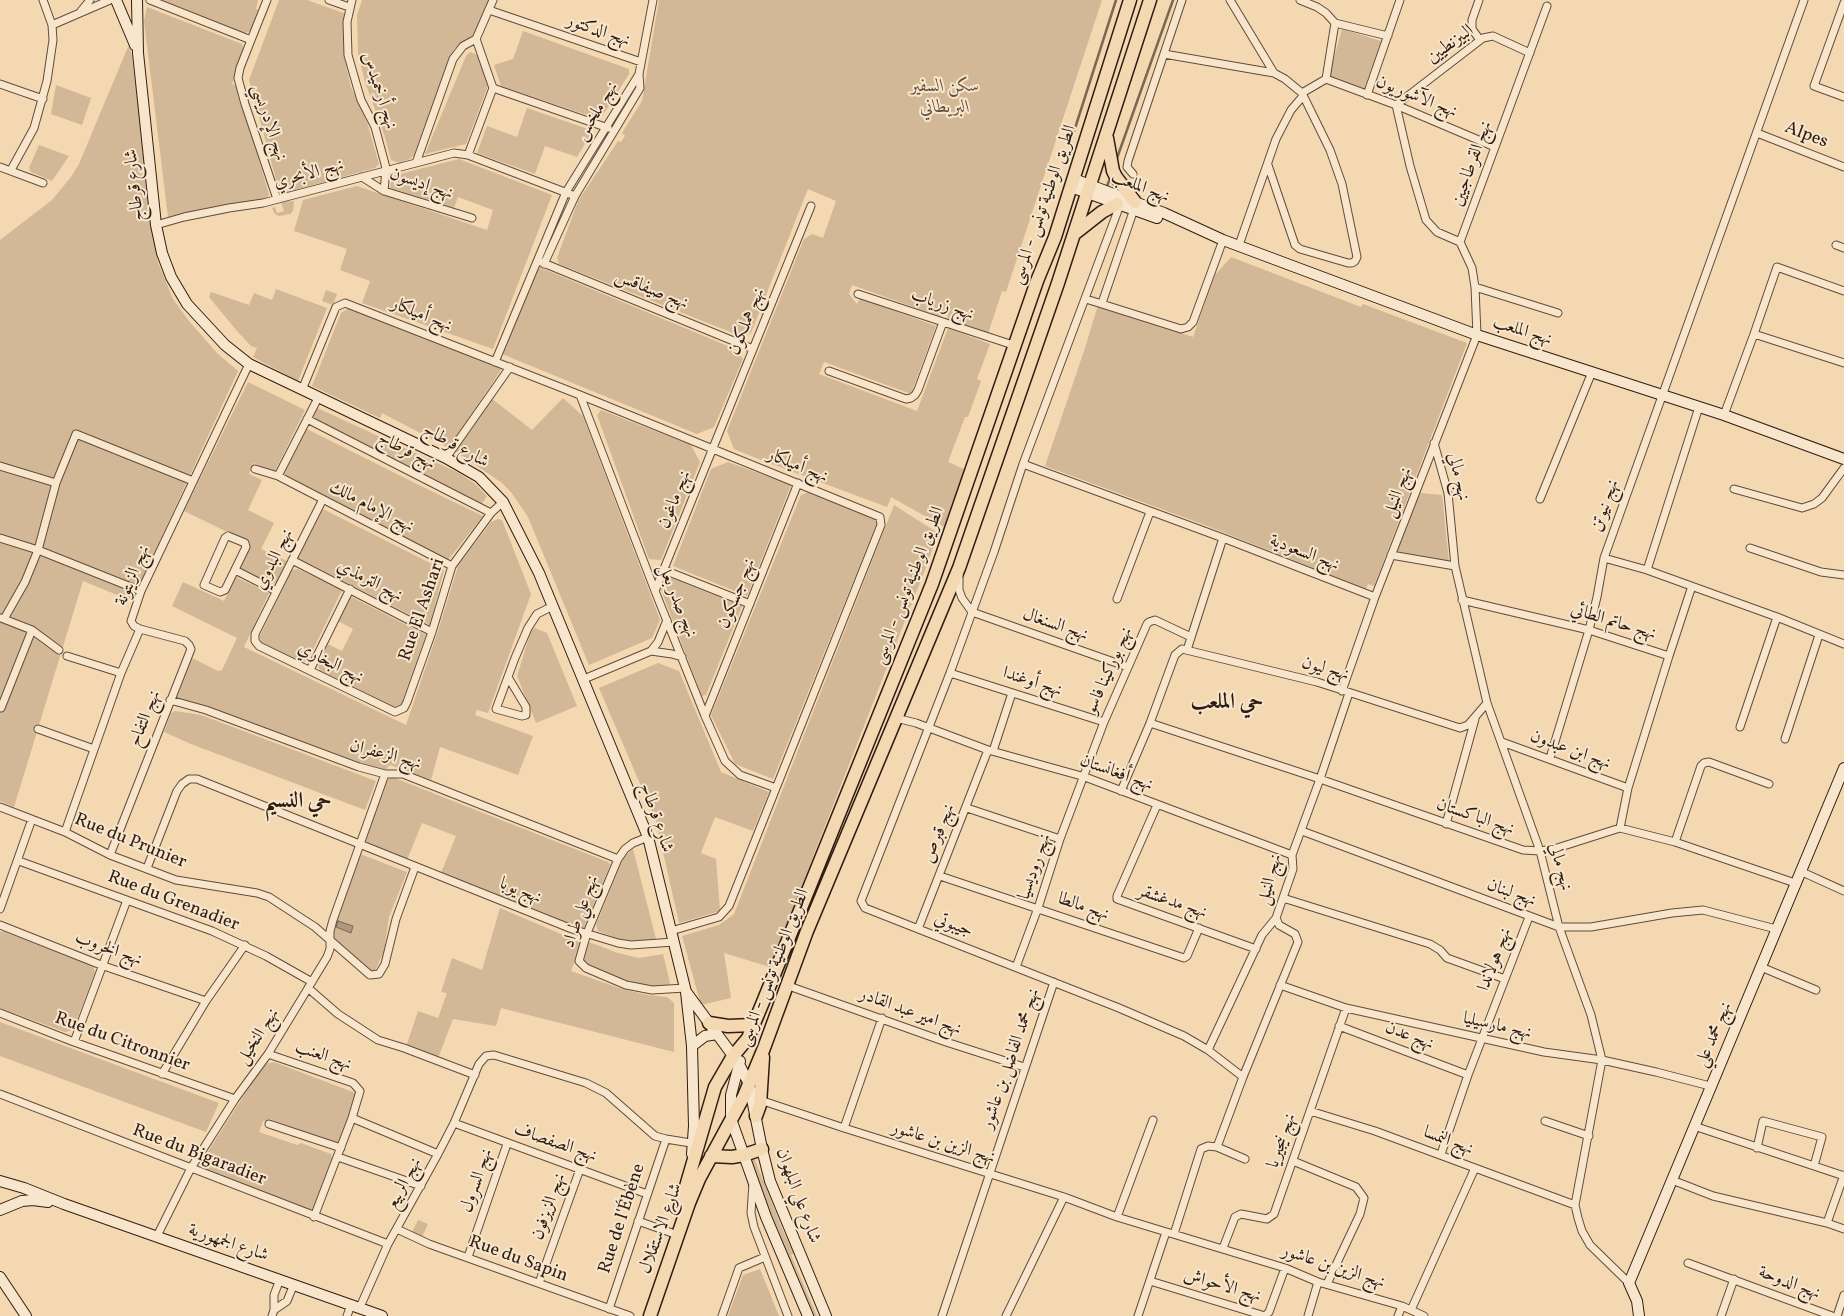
<!DOCTYPE html>
<html>
<head>
<meta charset="utf-8">
<style>
	body { margin:0 }
	canvas { display:block; background:#f3d8b1 }
</style>
</head>
<body>
<canvas width="1844" height="1316"></canvas>
<script>
const context = document.querySelector('canvas').getContext('2d');
context.lineJoin = 'round';
function paint(path, color) {
  context.fillStyle = color;
  context.fill(path, 'evenodd');
}
function shape(rows) {
  const path = new Path2D();
  for (const r of rows) {
    path.moveTo(r[0], r[1]);
    for (let i = 2; i < r.length; i += 2) path.lineTo(r[i], r[i + 1]);
  }
  return path;
}
function strokePath(path, color, width, dash) {
  context.strokeStyle = color;
  context.lineWidth = width;
  context.lineCap = dash ? 'butt' : 'round';
  context.setLineDash(dash || []);
  context.stroke(path);
}
function write(font, color, halo, rows, align = 'center') {
  context.font = font + ' Vollkorn,Amiri,serif';
  context.lineWidth = 4;
  context.setLineDash([]);
  context.textBaseline = 'middle';
  context.strokeStyle = halo;
  context.fillStyle = color;
  for (const [text, x, y, turn = 0] of rows) {
    context.save();
    context.translate(x, y);
    context.rotate((+turn || 0) * Math.PI / 180);
    context.textAlign = isNaN(turn) ? turn : align;
    if (halo) context.strokeText(text, 0, 0);
    context.fillText(text, 0, 0);
    context.restore();
  }
}
paint(shape([
	[154,0,258,0,256,9,260,10,253,30,245,33],
	[279,0,307,0,346,14,344,57,351,87,367,122,379,164,375,168,280,194,249,80],
	[362,0,491,0,476,39,469,38,454,49,414,155,410,159,399,163,391,160,384,134,365,82,358,54,357,15],
	[659,0,1102,0,1006,292,1002,291,988,334,947,319,948,315,943,313,941,317,852,285,849,294,857,304,860,298,936,326,911,394,824,362,819,374,917,411,948,328,990,344,977,379,981,381,968,417,965,417,948,462,964,469,944,527,891,497,887,507,761,460,734,449,727,431,804,239,812,234,823,238,836,201,808,189,751,333,743,337,559,264,557,258,578,201,618,141,621,142,625,136,622,133,642,101],
	[147,7,242,44,245,52,232,84,238,86,269,195,266,198,190,216,168,217,144,21],
	[1342,29,1381,41,1364,89,1329,76],
	[523,31,629,69,629,74,603,115,596,118,501,86,494,65,513,59],
	[130,42,158,262,173,299,189,321,217,353,238,371,132,601,83,581,14,807,0,801,0,240,52,200,71,177,79,164],
	[470,52,478,55,488,86,466,144,425,154,466,56],
	[56,85,91,98,82,125,51,114],
	[527,108,588,129,591,134,577,157,545,146,535,174,477,153,487,126,517,137],
	[39,145,69,156,52,181,31,172,29,168],
	[459,159,552,195,493,349,362,303,370,281,340,270,347,249,294,231,303,200,357,186,487,230,493,210,458,197,454,208,390,188,392,176],
	[294,201,293,211,290,214,279,216,275,214,272,208,275,207,277,213,284,211,281,202],
	[1231,257,1361,307,1363,304,1467,343,1374,586,1368,584,1366,589,1210,527,1045,466,1085,348,1098,305,1193,337,1215,275],
	[539,267,735,349,743,359,714,427,697,434,502,354],
	[276,289,327,308,298,381,253,357,257,348,251,346,237,331,209,297,211,292,249,305,254,293,272,300],
	[326,290,337,294,333,305,322,301],
	[349,308,503,367,449,448,382,413,380,418,312,386,341,313],
	[248,382,305,410,274,473,254,463,249,474,262,480,248,510,274,523,261,549,287,561,276,583,269,584,241,570,239,565,250,543,184,511],
	[491,398,532,430,563,398,583,416,660,620,652,638,589,665,528,517,511,492,502,483,455,451],
	[315,407,459,473,474,483,487,496,481,505,309,418],
	[601,410,691,445,700,462,661,560,649,559,597,415],
	[307,429,423,487,483,516,448,560,286,480,284,474],
	[728,462,791,485,747,596,673,566,711,469],
	[808,492,878,520,773,779,735,764,711,715,801,495],
	[1420,493,1442,495,1449,562,1397,552],
	[894,505,938,533,928,562,770,967,724,953,731,998,701,1005,682,936,719,925,734,914],
	[323,509,444,570,430,625,298,558],
	[498,519,502,520,531,594,488,713,477,710,475,715,533,736,518,775,440,747,431,780,390,765,384,771,203,705,176,700,192,658,218,671,222,670,237,638,172,606,183,582,224,601,236,577,269,593,244,647,406,725,439,628,458,566,491,522],
	[298,569,342,590,308,660,302,663,261,643,260,636,292,570],
	[671,578,742,606,706,695,702,696,661,590,664,582],
	[350,596,426,635,400,708,394,708,320,672,318,664,328,644,342,651,353,629,338,621],
	[535,628,547,633,577,706,536,723,517,676,531,631],
	[658,663,679,671,721,772,769,792,753,831,715,817,701,853,716,859,720,911,679,923,656,821,599,688],
	[175,711,201,715,376,781,365,810,191,744,164,732,171,713],
	[392,777,608,862,610,865,584,928,579,929,547,914,441,873,456,836,422,823,407,860,367,845,364,837,386,781],
	[633,849,656,939,640,945,618,939,598,931,596,925,624,857],
	[360,854,407,872,389,917,384,951,374,973,359,964,331,936,337,915],
	[500,908,582,943,571,971,622,989,647,995,667,997,674,1003,674,1052,501,1008,496,1026,453,1019,438,1058,406,1047,418,1011,438,1018,447,993,441,992,452,958,482,970],
	[4,931,93,966,95,972,73,1030,65,1032,0,1008,0,932],
	[589,942,618,953,639,958,663,954,670,983,662,988,636,986,580,965],
	[0,1022,219,1103,206,1132,0,1056],
	[274,1062,358,1094,338,1145,270,1119,269,1121,263,1121,259,1132,297,1145,301,1143,331,1154,333,1160,316,1208,306,1211,203,1172,200,1164,264,1064],
	[752,1159,755,1160,784,1233,794,1253,791,1255,817,1316,812,1316,787,1256,749,1161],
	[418,1220,428,1224,422,1237,412,1232],
	[760,1269,779,1316,728,1316,743,1275]
]), '#d2b896');
const water = shape([
	[338,921,353,926,351,933,336,927,338,921]
]);
paint(water, '#b0987c');
strokePath(water, '#7c6752', 1);
strokePath(shape([
	[1070,144,1116,0],
	[1116,161,1173,0],
	[1107,186,1111,176]
]), '#7c6752', 2.5);
const street = shape([
	[150,0,251,40],
	[267,0,251,40,240,68,238,78,245,104,277,199],
	[329,0,349,7],
	[352,0,347,22,348,55,356,83,361,100,375,127,385,164,386,169,384,191],
	[1230,0,1274,73],
	[1300,0,1317,7,1326,13,1335,23,1388,36],
	[1479,0,1472,20,1472,29,1480,40],
	[1844,3,1814,86,1844,97],
	[489,10,641,62],
	[81,11,90,0],
	[52,25,110,0],
	[1164,54,1274,73,1285,79,1302,93,1330,150,1342,184,1357,257,1355,261,1352,263,1348,263,1300,249,1295,245,1268,165],
	[1326,79,1396,105,1495,147],
	[0,84,43,99],
	[493,88,608,128],
	[1302,93,1326,79,1335,23],
	[1367,95,1400,0],
	[1757,133,1844,167],
	[468,155,493,88,476,39,493,0],
	[416,163,453,59,463,46,476,39],
	[0,167,43,183],
	[11,170,34,128,47,81,53,40,52,25,43,0],
	[1133,174,1127,167,1128,161,1182,0],
	[362,177,384,191,472,218],
	[1120,205,1023,464,994,552,950,673,861,901,865,908,1119,1008,1184,1036,1208,1050,1243,1077],
	[156,225,184,217,229,208,263,203,454,153,468,155,575,196],
	[1460,242,1437,232,1426,220,1410,166,1396,105,1483,38,1493,36,1530,53],
	[1239,245,1276,139,1291,110,1303,96],
	[1836,245,1844,248],
	[541,262,753,349],
	[544,264,575,196,640,88,639,74,653,0],
	[1475,287,1558,313],
	[858,294,1016,346],
	[1086,299,1181,329,1188,327,1193,322,1223,240],
	[1102,303,1134,209],
	[1754,334,1844,363],
	[495,362,566,192,639,74],
	[829,371,906,399,911,398,915,395,918,390,943,322],
	[302,390,336,307,345,303,580,395,880,517,881,525,729,906,719,917,671,931],
	[580,395,655,591,705,716,725,761,740,775,776,788],
	[1724,415,1754,334,1777,267,1844,291],
	[307,419,491,513],
	[1434,443,1448,493,1455,566,1487,703,1540,851,1559,927,1591,1015,1602,1060,1575,1205,1578,1218,1582,1231,1590,1245,1629,1283],
	[446,458,510,367],
	[1023,464,1223,538,1375,597],
	[0,466,56,483],
	[255,469,278,476,452,566],
	[278,476,318,398],
	[1734,489,1802,508,1814,504,1822,498,1844,468],
	[1540,499,1592,372],
	[322,501,255,634,255,641,259,646,395,712,404,708,407,702,432,632,452,566,491,513,503,502],
	[228,536,245,543,246,547,225,590,220,592,204,585,225,538,228,536],
	[0,538,38,550,141,591],
	[1750,548,1821,572,1844,575],
	[1391,555,1455,566],
	[1604,558,1647,570,1777,617,1844,644],
	[292,560,432,632],
	[235,570,276,591],
	[664,570,750,604],
	[1647,570,1699,407],
	[959,574,959,590,962,598,972,612,1128,667],
	[655,591,811,206],
	[1117,599,1150,512],
	[1462,600,1589,630,1669,656,1628,788,1620,828],
	[1,618,32,630,59,650],
	[4,619,25,582,38,550,56,483,76,434,193,481],
	[1187,650,1223,538],
	[651,651,658,642,667,620],
	[67,656,121,673],
	[1669,656,1692,586],
	[310,670,350,589],
	[950,673,1104,722],
	[508,677,526,707,526,715,522,716,496,709,515,658,528,628,537,614,553,606],
	[584,679,651,651,672,654,682,657],
	[1342,691,1375,597,1477,335,1475,287,1472,268,1460,242,1547,6],
	[170,700,206,710,359,767,385,774,403,774,618,859],
	[1,708,32,630],
	[705,716,798,483],
	[896,718,916,723,988,750,1085,777,1292,855],
	[1150,723,1320,779,1523,850,1540,851,1554,849,1620,828,1675,842,1795,883],
	[1740,727,1777,617],
	[38,729,94,749],
	[1785,739,1819,635],
	[1502,742,1628,788],
	[993,751,1012,693],
	[1550,758,1589,630,1597,597,1604,558,1804,0],
	[1121,791,1150,723,1175,655,1182,649,1317,682,1460,728,1468,725,1487,703],
	[1157,805,1117,896,1117,899,1256,949],
	[0,807,65,832,110,855,176,880,257,893,269,897,315,927,370,975,379,974,385,964,396,919,415,867],
	[967,808,1060,839],
	[1446,824,1475,719],
	[1302,831,1559,927,1591,927,1672,913,1703,910,1776,929],
	[65,832,121,673,140,629,134,626,131,621,141,591,249,364],
	[648,837,633,843,625,849,618,859,587,933,579,961,586,968,626,985,652,990,685,988],
	[1675,842,1701,766,1704,763,1709,762,1769,784],
	[110,855,191,649,189,645,185,641,140,629],
	[19,861,212,931,266,956,312,982],
	[147,868,177,791,182,784,189,779,197,779,572,929,618,943,631,945,674,942],
	[1800,871,1844,891],
	[940,876,1184,958,1187,956,1199,928],
	[1283,898,1430,944,1440,950,1447,958,1505,979],
	[0,909,32,819],
	[0,925,101,965,206,1001],
	[918,929,988,750],
	[1016,967,1038,908,1060,839,1104,722,1147,624,1149,622,1155,620,1191,637],
	[1761,967,1816,990],
	[786,985,946,1042,1024,1067],
	[1280,985,1346,1008,1544,1052,1602,1060,1656,1072,1710,1086],
	[308,988,338,1014,378,1040,404,1048,475,1075],
	[0,1013,74,1042,235,1099],
	[1339,1026,1468,1075],
	[74,1042,127,900],
	[1208,1050,1262,935,1276,918],
	[268,1054,353,1083,360,1091,352,1118,314,1217],
	[162,1074,206,1001,245,945],
	[0,1094,388,1244],
	[760,1100,844,1128,1064,1197,1117,1217,1285,1268,1318,1282,1402,1306,1424,1316],
	[1310,1111,1375,1131,1575,1205],
	[352,1118,438,1154],
	[1545,1121,1589,1136],
	[454,1123,647,1194],
	[269,1124,341,1148],
	[1694,1126,1844,1176],
	[844,1128,882,1018],
	[1217,1147,1243,1077,1298,942,1295,934,1279,925,1276,918,1293,869,1292,855,1320,779,1349,693],
	[1757,1148,1763,1121,1822,1137,1814,1166],
	[1441,1154,1468,1075,1529,917],
	[338,1157,421,1186],
	[1293,1161,1356,1187,1364,1198,1360,1214,1327,1284],
	[1672,1180,1713,1196,1827,1223,1844,1229],
	[753,1183,751,1213,754,1227,788,1316],
	[1117,1217,1153,1120],
	[638,1221,672,1233],
	[1827,1223,1844,1175],
	[397,1229,429,1244,630,1316],
	[1174,1234,1201,1149,1208,1146,1217,1147,1245,1159],
	[157,1236,191,1168,235,1099,268,1054,327,957,330,949,330,931,333,920,385,774],
	[1223,1248,1235,1217,1241,1214,1267,1219,1274,1214,1346,1008],
	[468,1257,507,1144],
	[1688,1263,1832,1316],
	[1150,1281,1265,1316,1269,1312,1285,1268],
	[539,1283,580,1169],
	[360,1307,388,1244,438,1154,454,1123,479,1064,486,1056,494,1055,586,1083,606,1093,655,1136,666,1139,697,1144],
	[609,1309,666,1139],
	[274,1310,287,1301,294,1284],
	[1411,1310,1475,1168],
	[272,1316,274,1310,274,1295,280,1279],
	[347,1316,351,1305],
	[722,1316,739,1268,765,1257],
	[942,1316,1054,982],
	[1006,1316,1064,1197],
	[1138,1316,1166,1232],
	[1308,1316,1318,1282],
	[1398,1316,1402,1306],
	[1721,1316,1734,1279],
	[1837,1316,1844,1295]
]);
const secondary = shape([
	[116,0,135,45],
	[137,0,138,53,156,225,162,253,171,277,187,304,225,345,249,364,446,458,479,477,503,502,539,573,648,837,686,992,692,1046,694,1126,692,1154],
	[1074,179,1164,213,1223,240,1477,335,1724,415,1844,459],
	[1071,187,1157,218],
	[687,993,739,1064,749,1084,762,1149,770,1181,826,1316],
	[692,1046,705,1036,717,1034],
	[740,1061,731,1095,731,1119,766,1217,808,1316],
	[0,1181,24,1188,64,1204,382,1316],
	[0,1210,22,1201,33,1200,48,1202],
	[0,1277,26,1316],
	[1639,1316,1637,1301,1629,1283,1844,768]
]);
const highway = shape([
	[1107,138,1113,171,1116,177,1135,202],
	[1074,234,1102,212,1117,204],
	[709,1023,728,1026,753,1025],
	[756,1116,760,1105,763,1057],
	[711,1156,732,1157,744,1155,762,1149],
	[680,1207,715,1087,733,1056,748,1038,763,1002,932,584,1037,281,1055,237,1130,0],
	[650,1316,689,1203,699,1179,744,1096,764,1048,807,931,959,568,1058,283,1150,0]
]);
strokePath(street, '#604c3b', 9);
strokePath(secondary, '#2f1d14', 12);
strokePath(highway, '#2f1d14', 15);
strokePath(street, '#f7e6cc', 7);
strokePath(secondary, '#f7e6cc', 10);
strokePath(highway, '#f3d8b1', 12);
write('18px', '#2f1d14', '#f7e6cc', [
	["نهج الدكتور",598,32,19],
	["البيزنطيين",1451,45,-36],
	["نهج أرخميدس",378,91,72],
	["نهج الآشوريون",1416,98,22],
	["نهج ملخس",598,112,-58],
	["نهج الإدريسي",268,123,72],
	["Alpes",1806,136,21],
	["نهج القرطاجيين",1473,164,-70],
	["نهج الأبحري",309,175,-15],
	["شارع قرطاج",136,185,-96],
	["نهج إديسون",421,185,19],
	["نهج الملعب",1140,188,21],
	["الطريق الوطنية تونس - المرسى",1045,205,-71],
	["نهج صيفاقس",651,291,22],
	["نهج زرياب",942,306,19],
	["نهج أميلكار",421,316,22],
	["نهج هملكون",748,322,-68],
	["نهج الملعب",1522,332,18],
	["شارع قرطاج",455,447,29],
	["نهج قرطاج",406,452,27],
	["نهج أميلكار",797,467,22],
	["نهج مالي",1457,477,77],
	["نهج النيل",1399,493,-69],
	["نهج ماغون",676,500,-68],
	["نهج نيوتن",1606,506,-70],
	["نهج الإمام مالك",371,508,27],
	["نهج السعودية",1304,554,21],
	["نهج البدوي",275,560,-63],
	["نهج الزيتونة",134,576,-67],
	["نهج الترمذي",369,582,27],
	["الطريق الوطنية تونس - المرسى",910,586,-69],
	["نهج جسكون",738,594,-68],
	["نهج صدر بعل",676,601,68],
	["Rue El Ashari",423,610,-71],
	["نهج حاتم الطائي",1613,623,17],
	["نهج السنغال",1055,626,19],
	["نهج البخاري",330,664,27],
	["نهج ليون",1325,670,16],
	["نهج بوركينا فاسو",1110,671,-66],
	["نهج أوغندا",1032,683,18],
	["نهج التفاح",146,719,-68],
	["نهج ابن عبدون",1570,751,20],
	["نهج الزعفران",385,756,15],
	["نهج أفغانستان",1116,774,20],
	["شارع قرطاج",655,818,71],
	["نهج الباكستان",1475,818,19],
	["نهج قبرص",940,834,-69],
	["Rue du Prunier",130,842,22],
	["نهج روديسيا",1036,867,-71],
	["نهج مالي",1559,867,75],
	["نهج النيل",1271,880,-75],
	["نهج يوبا",520,892,22],
	["نهج لبنان",1511,894,20],
	["Rue du Grenadier",173,902,21],
	["نهج مدغشقر",1172,903,19],
	["نهج مالطا",1083,908,19],
	["نهج علي طراد",582,912,-70],
	["جيبوتي",953,926,21],
	["نهج الخروب",108,950,20],
	["نهج هولاندا",1496,960,-69],
	["الطريق الوطنية تونس - المرسى",775,968,-69],
	["نهج امير عبد القادر",910,1013,20],
	["نهج مارسيليا",1497,1027,13],
	["نهج محمد علي",1715,1035,-67],
	["نهج النخيل",259,1037,-57],
	["نهج عدن",1409,1037,21],
	["Rue du Citronnier",122,1043,20],
	["نهج العنب",323,1057,19],
	["نهج محمد الفاضل بن عاشور",1012,1059,-71],
	["نهج نيجيريا",1283,1141,-71],
	["نهج النمسا",1448,1142,21],
	["نهج الصفصاف",555,1144,19],
	["نهج الزين بن عاشور",943,1144,17],
	["Rue du Bigaradier",199,1156,21],
	["نهج السرول",478,1181,-71],
	["نهج الربيع",405,1184,-61],
	["شارع علي البلهوان",797,1196,70],
	["نهج الزيزفون",550,1207,-70],
	["Rue de l'Ébène",623,1219,-72],
	["شارع الاستقلال",662,1229,-70],
	["شارع الجمهورية",228,1244,19],
	["Rue du Sapin",518,1260,20],
	["نهج الزين بن عاشور",1333,1268,18],
	["نهج الدوحة",1789,1284,21],
	["نهج الأحواش",1222,1287,16]
]);
write('italic 18px', '#604c3b', '#f7e6cc', [
	["سكن السفير",945,88],
	["البريطاني",945,109]
]);
write('bold 22px', '#2f1d14', '#f7e6cc', [
	["حي الملعب",1227,704],
	["حي النسيم",298,803]
]);
</script>
</body>
</html>
